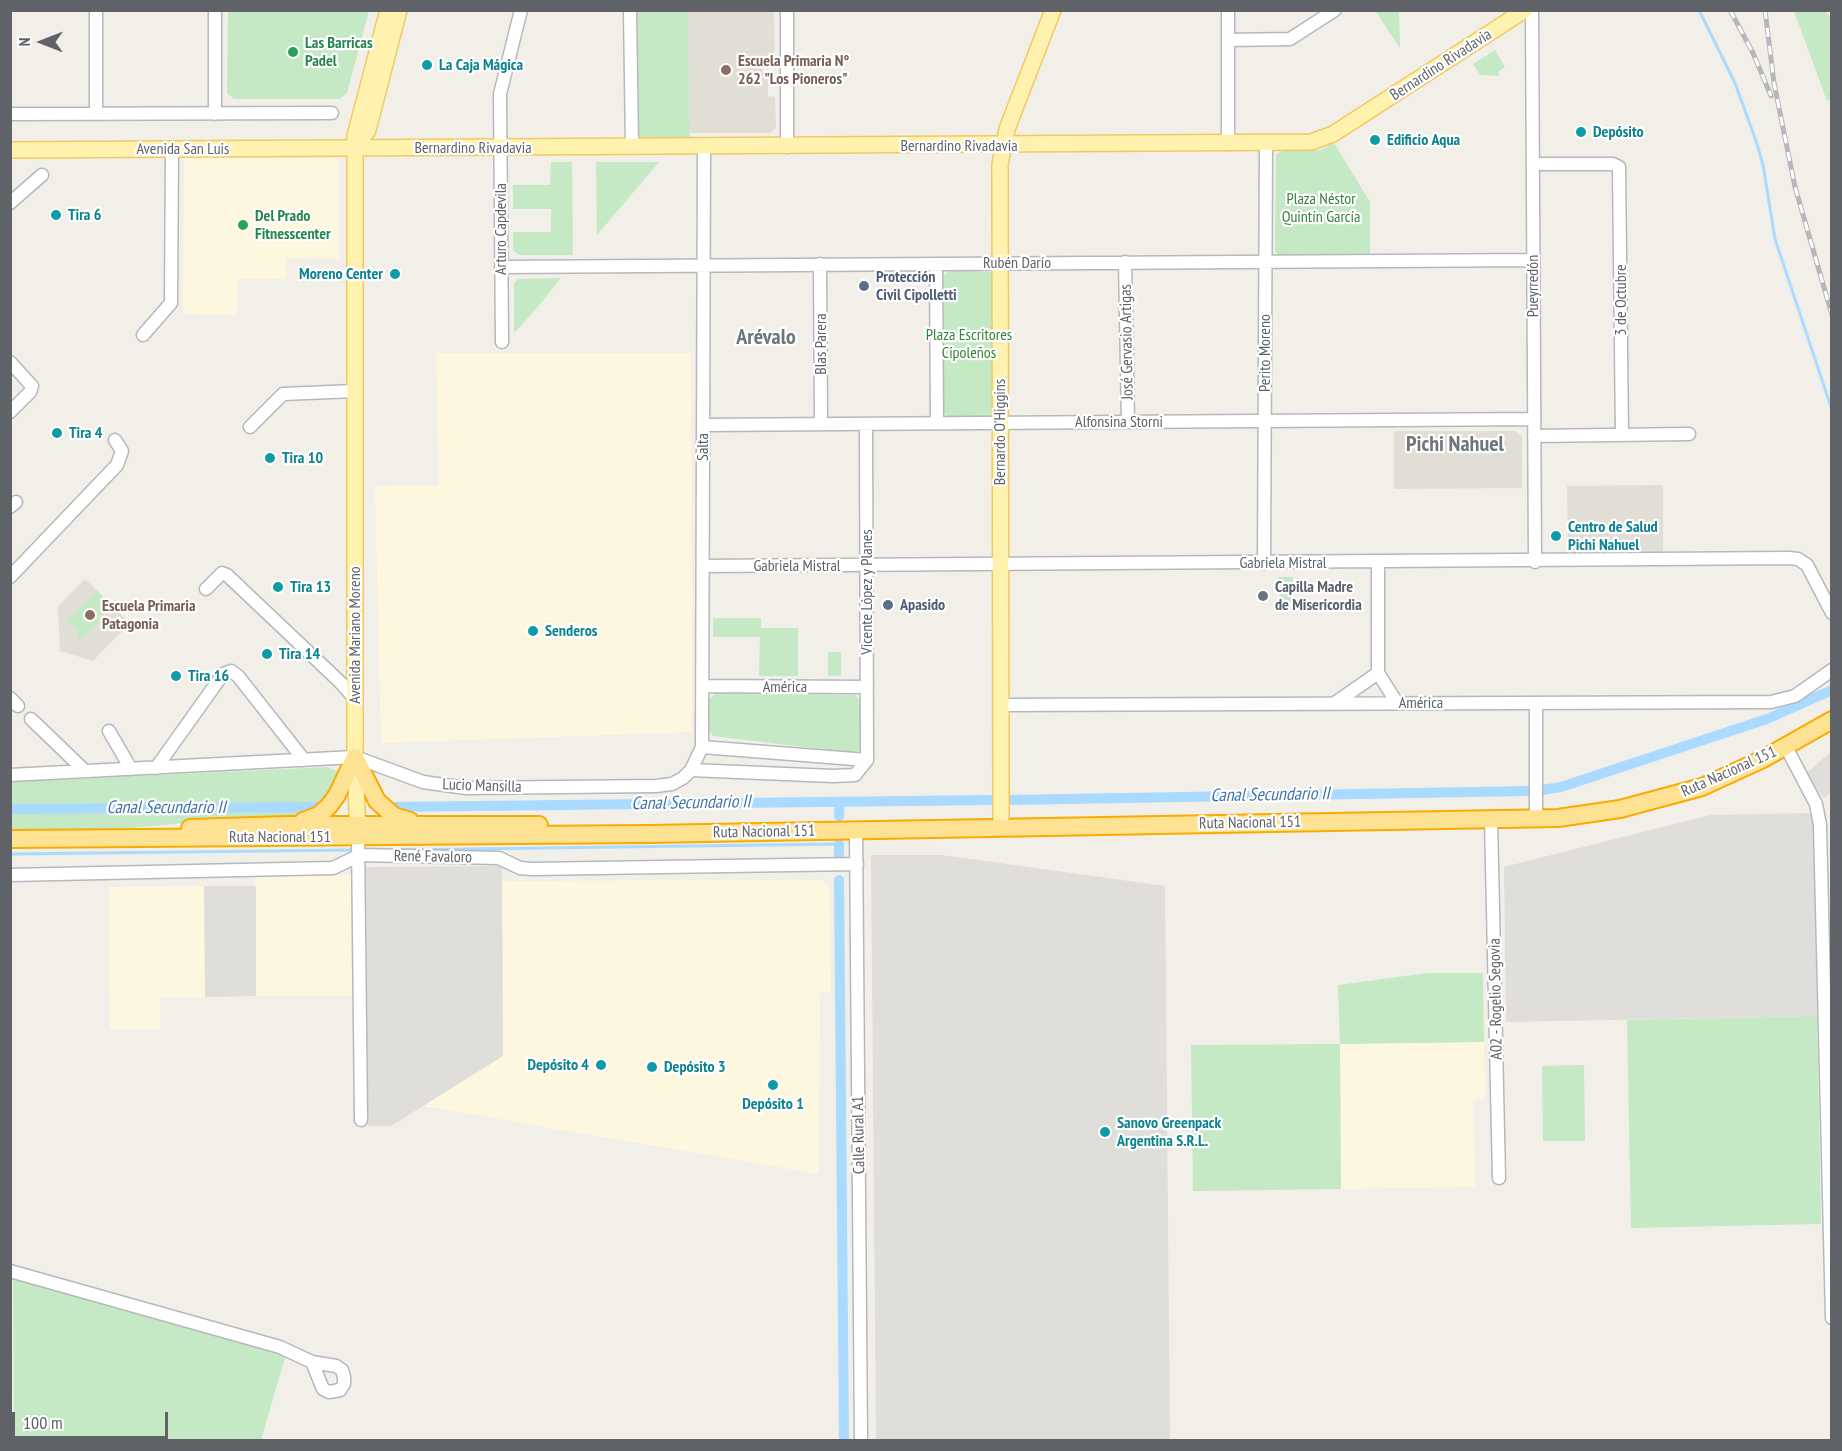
<!DOCTYPE html>
<html>
<head>
<meta charset="utf-8">
<style>
	body { margin:0 }
	#map { position:relative; width:1842px; height:1451px; overflow:hidden; background:#f1efe8; font-family:"PT Sans Narrow",sans-serif }
	canvas { display:block }
	.frame { position:absolute; inset:0; border:12px solid #5f6368; pointer-events:none }
	.north { position:absolute; left:12px; top:12px; width:60px; height:60px; -webkit-text-stroke:4px #fff; paint-order:stroke; rotate:270deg; font-size:16px; font-weight:700; line-height:24px; text-align:center; color:#5f6368 }
	.north::after { content:''; display:block; margin:auto; width:21px; height:27px; background:#5f6368; clip-path:polygon(50% 0,100% 100%,50% 72%,0 100%) }
	.scale { position:absolute; left:12px; top:1412px; width:156px; height:27px; box-sizing:border-box; border:3px solid #5f6368; border-top:0; padding-left:8px; font-size:18px; line-height:21px; white-space:nowrap; color:#5f6368; -webkit-text-stroke:4px #fff; paint-order:stroke }
</style>
</head>
<body>
<div id="map">
<canvas width="1842" height="1451"></canvas>
<div class="frame"></div>
<div class="north">N</div>
<div class="scale">100 m</div>
</div>
<script>
const context = document.querySelector('canvas').getContext('2d');
context.lineJoin = 'round';
function paint(path, color) {
  context.fillStyle = color;
  context.fill(path, 'evenodd');
}
function shape(rows) {
  const path = new Path2D();
  for (const r of rows) {
    path.moveTo(r[0], r[1]);
    for (let i = 2; i < r.length; i += 2) path.lineTo(r[i], r[i + 1]);
  }
  return path;
}
function strokePath(path, color, width, dash) {
  context.strokeStyle = color;
  context.lineWidth = width;
  context.lineCap = dash ? 'butt' : 'round';
  context.setLineDash(dash || []);
  context.stroke(path);
}
function write(font, color, halo, rows, align = 'center') {
  context.font = font + ' "PT Sans Narrow",sans-serif';
  context.lineWidth = 4.5;
  context.setLineDash([]);
  context.textBaseline = 'middle';
  context.strokeStyle = halo;
  context.fillStyle = color;
  for (const [text, x, y, turn = 0] of rows) {
    context.save();
    context.translate(x, y);
    context.rotate((+turn || 0) * Math.PI / 180);
    context.textAlign = isNaN(turn) ? turn : align;
    if (halo) context.strokeText(text, 0, 0);
    context.fillText(text, 0, 0);
    context.restore();
  }
}
paint(shape([
	[184,158,334,158,339,163,339,258,286,258,286,279,237,279,237,315,183,314],
	[436,353,691,353,692,732,381,743,375,486,439,485],
	[255,875,351,875,356,996,256,996],
	[822,880,830,888,831,992,820,993,819,1174,423,1106,503,1056,502,881],
	[204,886,205,997,160,997,160,1029,110,1029,109,887],
	[1484,1042,1485,1099,1473,1100,1475,1187,1341,1189,1340,1044]
]), '#fef7e0');
paint(shape([
	[1831,752,1831,792,1824,798,1804,775],
	[1813,813,1817,1016,1506,1022,1504,867,1710,815],
	[871,855,942,855,1165,886,1170,1440,876,1440],
	[502,866,503,1056,391,1126,368,1126,366,867],
	[204,886,256,886,256,996,205,997]
]), '#e0deda');
paint(shape([
	[688,11,774,11,775,65,763,65,763,72,768,72,768,96,775,97,776,128,770,133,690,133],
	[1394,431,1516,431,1522,437,1522,488,1394,489],
	[1663,485,1663,552,1568,553,1567,486],
	[85,579,130,623,93,661,60,651,58,606]
]), '#e1ded6');
paint(shape([
	[228,11,369,11,347,93,339,99,234,99,227,93],
	[637,11,688,11,690,139,642,139,639,136],
	[1376,11,1399,11,1400,48,1391,35],
	[1794,11,1826,11,1831,19,1831,99,1827,101],
	[1495,50,1505,67,1499,71,1499,76,1480,75,1473,64],
	[1334,143,1370,202,1370,255,1278,256,1275,250,1276,154,1283,151,1321,150],
	[551,162,572,162,573,255,519,255,513,250,513,232,551,232,551,209,513,209,513,185,550,185],
	[596,162,659,162,597,235],
	[951,270,993,272,994,414,988,417,948,417,944,413,943,276],
	[561,278,536,309,514,333,514,283,518,279],
	[1278,577,1293,577,1293,604,1276,604,1280,599],
	[97,591,114,607,108,613,105,611,98,618,100,621,80,641,76,637,79,633,67,621],
	[713,618,761,618,761,628,798,628,798,676,759,676,760,637,713,637],
	[828,652,841,652,841,676,828,676],
	[716,693,856,695,861,702,860,749,855,753,713,736,709,731,709,700],
	[327,767,339,772,331,797,304,816,238,818,88,832,11,834,10,782],
	[1428,973,1483,973,1484,1042,1340,1044,1341,1189,1193,1191,1191,1045,1340,1044,1338,985],
	[1817,1016,1821,1224,1631,1228,1627,1020],
	[1584,1065,1585,1141,1543,1141,1542,1066],
	[13,1276,286,1354,261,1440,14,1440]
]), '#c5e8c5');
strokePath(shape([
	[1699,10,1735,83,1756,141,1763,165,1775,239,1832,410],
	[396,850,839,844],
	[10,854,354,850]
]), '#aadaff', 3);
strokePath(shape([
	[1542,790,1561,787,1767,719,1832,690],
	[1009,800,1530,791],
	[390,807,992,800],
	[10,809,322,807],
	[839,816,840,802],
	[839,844,839,855],
	[839,880,844,1440]
]), '#aadaff', 10);
const minor = shape([
	[96,10,96,114],
	[630,10,632,147],
	[787,10,787,147],
	[1228,10,1228,144],
	[1532,10,1535,562],
	[1228,40,1290,39,1335,10],
	[10,114,332,113],
	[215,114,215,10],
	[1533,164,1613,164,1619,167,1622,435],
	[10,203,42,175],
	[1125,262,1128,422],
	[820,264,821,424],
	[936,264,937,423],
	[501,267,1533,260],
	[143,335,171,303,172,149],
	[502,342,500,94,521,10],
	[10,362,32,386,30,392,10,412],
	[703,425,1534,419],
	[250,427,283,394,355,391],
	[1534,436,1689,434],
	[10,507,16,502],
	[1378,562,1378,673,1397,703],
	[1264,563,1266,143],
	[703,566,1789,558,1798,559,1807,565,1832,613],
	[10,577,117,465,122,451,115,440],
	[206,589,222,573,227,575,340,682,355,699],
	[702,686,867,687],
	[10,698,18,706],
	[1335,703,1378,673],
	[1536,703,1536,819],
	[1001,705,1771,702,1795,696,1832,670],
	[31,719,85,771],
	[109,731,131,769],
	[702,747,867,760],
	[1786,747,1816,804,1820,825,1832,1318],
	[156,768,223,674,231,671,238,676,304,760],
	[691,770,833,776,855,775,867,760,866,424],
	[10,775,355,757,423,782,466,788,656,786,672,784,683,778,691,770,702,747,704,147],
	[1491,820,1499,1178],
	[856,830,861,1440],
	[358,837,361,1120],
	[10,875,333,868,360,855,499,858,520,868,532,869,857,864],
	[10,1271,280,1347,312,1362,336,1366,342,1370,344,1377,344,1384,340,1390,329,1392,323,1389,312,1362]
]);
const major = shape([
	[355,149,368,130,399,10],
	[10,150,1311,142,1333,134,1525,10],
	[1001,827,1000,164,1007,129,1053,10],
	[358,837,355,757,355,136,388,10]
]);
const highway = shape([
	[355,757,377,801,394,816,410,821],
	[303,821,319,815,329,806,337,795,355,757],
	[190,828,287,825,539,825],
	[10,839,649,834,1558,818,1620,809,1702,787,1763,759,1832,720]
]);
strokePath(minor, '#b5b8bc', 15);
strokePath(major, '#f2c960', 18);
strokePath(highway, '#f9ab00', 20);
strokePath(minor, '#fff', 12);
strokePath(major, '#fff2af', 15);
strokePath(highway, '#fde293', 16);
const rail = shape([
	[1730,10,1753,53,1771,96],
	[1765,10,1774,83,1795,187,1832,315]
]);
strokePath(rail, '#b6b7b8', 5);
strokePath(rail, '#fff', 3, [9]);
for (const [x, y, r, color] of [
	[293,52,6,"#2e9e5b"],
	[427,65,6,"#0f9aa8"],
	[726,70,6,"#8d6e63"],
	[1581,132,6,"#0f9aa8"],
	[1375,140,6,"#0f9aa8"],
	[56,215,6,"#0f9aa8"],
	[243,225,6,"#2e9e5b"],
	[395,274,6,"#0f9aa8"],
	[864,286,6,"#5c6f8a"],
	[57,433,6,"#0f9aa8"],
	[270,458,6,"#0f9aa8"],
	[1556,536,6,"#0f9aa8"],
	[278,587,6,"#0f9aa8"],
	[1263,596,6,"#6b7280"],
	[888,605,6,"#5c6f8a"],
	[90,615,6,"#8d6e63"],
	[533,631,6,"#0f9aa8"],
	[267,654,6,"#0f9aa8"],
	[176,676,6,"#0f9aa8"],
	[601,1065,6,"#0f9aa8"],
	[652,1067,6,"#0f9aa8"],
	[773,1085,6,"#0f9aa8"],
	[1105,1132,6,"#0f9aa8"]
]) {
  const dot = new Path2D();
  dot.arc(x, y, r, 0, 2 * Math.PI);
  context.fillStyle = color;
  context.fill(dot);
  strokePath(dot, '#fff', 2);
}
write('bold 16px', '#27864d', '#fff', [
	["Las Barricas",305,43],
	["Padel",305,61],
	["Del Prado",255,216],
	["Fitnesscenter",255,234]
], 'left');
write('bold 16px', '#785e54', '#fff', [
	["Escuela Primaria N°",738,61],
	["262 \"Los Pioneros\"",738,79],
	["Escuela Primaria",102,606],
	["Patagonia",102,624]
], 'left');
write('bold 16px', '#0d838f', '#fff', [
	["La Caja Mágica",439,65],
	["Depósito",1593,132],
	["Edificio Aqua",1387,140],
	["Tira 6",68,215],
	["Moreno Center",383,274,"right"],
	["Tira 4",69,433],
	["Tira 10",282,458],
	["Centro de Salud",1568,527],
	["Pichi Nahuel",1568,545],
	["Tira 13",290,587],
	["Senderos",545,631],
	["Tira 14",279,654],
	["Tira 16",188,676],
	["Depósito 4",589,1065,"right"],
	["Depósito 3",664,1067],
	["Depósito 1",773,1104,"center"],
	["Sanovo Greenpack",1117,1123],
	["Argentina S.R.L.",1117,1141]
], 'left');
write('16px', '#5f6368', '#fff', [
	["Bernardino Rivadavia",1441,65,-33],
	["Bernardino Rivadavia",959,146],
	["Bernardino Rivadavia",473,148],
	["Avenida San Luis",183,149],
	["Arturo Capdevila",501,229,-90],
	["Rubén Darío",1017,263],
	["Pueyrredón",1533,286,-90],
	["3 de Octubre",1621,300,-90],
	["José Gervasio Artigas",1127,342,-91],
	["Blas Parera",821,344,-90],
	["Perito Moreno",1265,353,-90],
	["Alfonsina Storni",1119,422],
	["Bernardo O'Higgins",1000,432,-90],
	["Salta",703,447,-90],
	["Gabriela Mistral",1283,563],
	["Gabriela Mistral",797,566],
	["Vicente López y Planes",867,592,-90],
	["Avenida Mariano Moreno",355,635,-90],
	["América",785,687],
	["América",1421,703],
	["Ruta Nacional 151",1729,772,-24],
	["Lucio Mansilla",482,786,2],
	["Ruta Nacional 151",1250,823,-1],
	["Ruta Nacional 151",764,832,-1],
	["Ruta Nacional 151",280,837],
	["René Favaloro",433,857,1],
	["A02 - Rogelio Segovia",1496,999,-91],
	["Calle Rural A1",859,1135,-91]
]);
write('16px', '#348238', '#fff', [
	["Plaza Néstor",1321,199],
	["Quintín García",1321,217],
	["Plaza Escritores",969,335],
	["Cipoleños",969,353]
]);
write('bold 16px', '#4e5e75', '#fff', [
	["Protección",876,277],
	["Civil Cipolletti",876,295],
	["Apasido",900,605]
], 'left');
write('bold 16px', '#5b616d', '#fff', [
	["Capilla Madre",1275,587],
	["de Misericordia",1275,605]
], 'left');
write('italic 18px', '#4174aa', '#fff', [
	["Canal Secundario II",1270,795,-1],
	["Canal Secundario II",691,803,-1],
	["Canal Secundario II",166,808]
]);
write('bold 22px', '#70757a', '#fff', [
	["Arévalo",766,338],
	["Pichi Nahuel",1455,445]
]);
</script>
</body>
</html>
